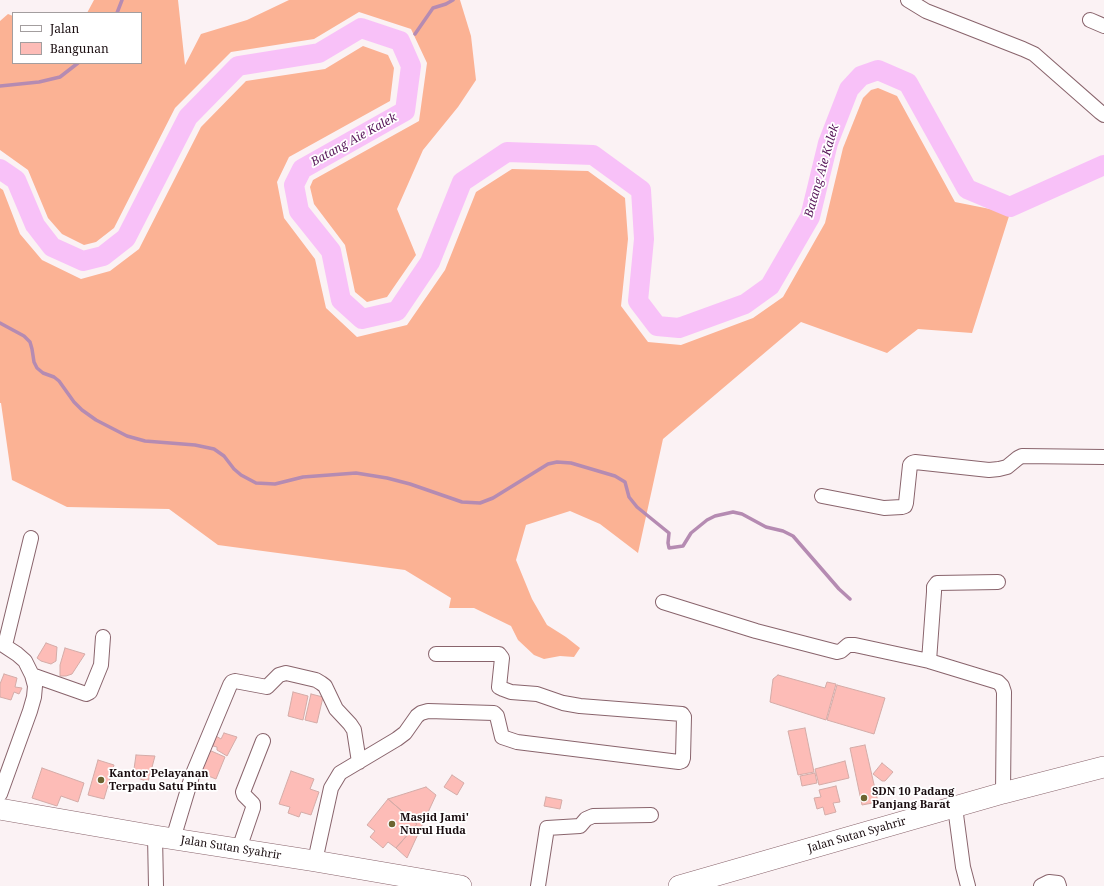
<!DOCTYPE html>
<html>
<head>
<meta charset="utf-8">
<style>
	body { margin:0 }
	#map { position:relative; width:1104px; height:886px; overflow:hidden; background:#fbf2f4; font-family:"Noto Serif",serif }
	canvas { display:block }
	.legend { position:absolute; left:12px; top:12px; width:130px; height:52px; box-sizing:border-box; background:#fff; border:1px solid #a39e9f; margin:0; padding:5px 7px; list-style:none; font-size:12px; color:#190c0f }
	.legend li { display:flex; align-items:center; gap:8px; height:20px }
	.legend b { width:20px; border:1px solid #a39e9f }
</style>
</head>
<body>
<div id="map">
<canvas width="1104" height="886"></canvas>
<ul class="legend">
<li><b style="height:5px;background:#fff"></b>Jalan</li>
<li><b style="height:11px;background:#fdbcb7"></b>Bangunan</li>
</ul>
</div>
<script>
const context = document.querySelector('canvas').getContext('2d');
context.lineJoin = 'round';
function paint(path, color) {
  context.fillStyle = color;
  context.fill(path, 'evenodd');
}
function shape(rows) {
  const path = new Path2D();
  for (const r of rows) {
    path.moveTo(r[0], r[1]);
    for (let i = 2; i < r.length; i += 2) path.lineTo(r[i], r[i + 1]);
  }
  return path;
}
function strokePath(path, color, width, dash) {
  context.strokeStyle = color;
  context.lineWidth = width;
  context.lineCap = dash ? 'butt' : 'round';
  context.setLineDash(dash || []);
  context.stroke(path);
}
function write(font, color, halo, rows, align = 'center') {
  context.font = font + ' "Noto Serif",serif';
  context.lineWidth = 3.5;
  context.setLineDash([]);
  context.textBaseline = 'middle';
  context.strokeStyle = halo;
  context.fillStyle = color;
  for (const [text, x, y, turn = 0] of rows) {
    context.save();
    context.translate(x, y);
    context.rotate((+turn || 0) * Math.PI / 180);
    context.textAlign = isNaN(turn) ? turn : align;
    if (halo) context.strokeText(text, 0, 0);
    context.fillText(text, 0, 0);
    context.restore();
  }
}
paint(shape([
	[94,0,178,0,185,65,201,34,247,20,289,0,460,0,471,36,476,80,458,107,423,150,397,209,416,255,387,297,367,302,355,292,345,245,314,204,310,187,313,180,419,121,427,63,411,29,359,12,314,39,231,52,175,108,114,228,96,242,84,245,62,234,48,218,28,170,0,150,0,21,8,14,13,16,13,63,141,63,141,13,87,13],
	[363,46,388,55,394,68,390,101,289,157,277,182,284,218,315,259,326,308,357,337,407,325,445,270,476,192,512,169,588,171,625,198,628,239,621,306,648,342,681,345,753,318,783,297,825,223,843,148,863,98,871,90,878,88,897,96,955,202,1010,213,972,333,918,329,887,353,801,322,663,439,638,553,600,524,570,511,526,525,516,560,532,599,547,625,566,637,580,648,574,657,560,656,544,659,534,655,518,640,511,626,474,608,449,608,451,598,405,570,218,545,169,509,67,507,12,480,1,403,0,403,0,188,3,190,20,234,42,260,81,279,110,271,139,249,201,127,246,81,325,69]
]), '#fbb294');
strokePath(shape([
	[117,13,122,0],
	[415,34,433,8,446,4,453,0],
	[0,86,39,82,60,77,78,63],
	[0,323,24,336,30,342,32,349,34,362,37,368,43,373,54,377,59,381,74,402,82,410,96,420,127,436,145,441,195,445,214,449,224,456,234,469,241,475,256,483,275,484,303,477,356,473,387,478,410,484,462,502,480,503,493,498,548,464,557,462,571,463,615,476,625,482,629,497,637,507,669,533,668,543,669,548,683,546,691,533,707,520,715,516,733,512,742,514,766,527,783,531,793,536,839,589,850,599]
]), '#b58bb2', 3.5);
strokePath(shape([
	[0,169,16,180,35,225,52,247,83,261,103,256,126,238,188,117,238,66,319,53,361,28,400,41,411,66,405,111,302,169,294,185,299,211,331,251,341,300,362,319,397,311,430,262,462,182,507,152,593,155,641,190,644,239,638,301,657,326,679,328,745,304,770,286,810,217,828,143,849,89,861,76,878,70,908,83,967,189,1010,207,1104,165]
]), '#f8c1f8', 20);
const building = shape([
	[46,643,57,647,56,661,51,664,41,661,37,658,46,643],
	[65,648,85,654,72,674,66,676,60,676,60,665,65,648],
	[4,674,17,678,15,687,22,688,19,694,14,692,11,700,0,697,0,684,4,674],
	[778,675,825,688,827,682,836,684,826,720,770,702,773,679,778,675],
	[837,685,885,698,874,734,827,720,837,685],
	[293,692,308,696,303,720,288,716,293,692],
	[311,694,323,697,317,723,305,720,311,694],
	[805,728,814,772,798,775,788,731,805,728],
	[224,733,237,737,227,756,217,750,217,747,213,746,216,736,221,739,224,733],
	[865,745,878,802,862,805,850,748,865,745],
	[209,750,225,757,216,779,198,772,209,750],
	[136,755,155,756,148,782,133,776,136,755],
	[98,760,114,765,104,799,88,795,98,760],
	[845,761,849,778,819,785,815,769,845,761],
	[882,763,893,772,885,781,882,781,873,774,882,763],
	[42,768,84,783,78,802,61,796,57,806,32,798,42,768],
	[291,771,314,779,310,789,319,792,311,815,301,812,299,817,288,813,290,807,279,804,291,771],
	[815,773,817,783,802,786,800,776,815,773],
	[452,775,464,783,457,795,444,787,452,775],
	[836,786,840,802,833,803,836,812,825,815,823,807,817,809,814,798,821,797,819,790,836,786],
	[426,787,436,795,407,858,396,848,417,824,388,799,426,787],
	[546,797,562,800,560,809,544,806,546,797],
	[388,799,417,824,396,848,388,842,383,848,370,837,375,831,367,825,388,799]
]);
paint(building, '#fdbcb7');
strokePath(building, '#d4aba7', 1);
const minor = shape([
	[908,0,926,11,1023,49,1034,54,1100,112,1104,115],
	[1090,20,1104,26],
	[822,496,884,508,902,507,905,506,906,503,910,465,912,463,915,462,989,470,999,469,1007,467,1018,458,1022,456,1104,457],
	[663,602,756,631,837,652,841,651,848,645,855,645,929,661,998,682,1002,686,1004,692,1003,793],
	[0,643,17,654,25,661,32,675,35,686,34,697,30,711,0,794],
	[5,645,31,538],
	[929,661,934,592,934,587,937,583,998,582],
	[32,675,86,694,90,692,101,665,103,637],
	[955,807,963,867,968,886],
	[155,836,156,886],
	[173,839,192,776,230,685,232,682,235,681,267,687,279,675,286,673,316,680,321,683,325,686,336,709,350,724,354,730,359,762],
	[239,849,253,808,253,804,244,795,243,792,263,741],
	[315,861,331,788,340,773,397,739,405,733,417,716,421,713,428,711,494,713,497,716,502,737,517,742,679,762,682,761,683,758,684,717,682,714,580,706,563,703,537,694,511,692,503,689,499,687,502,658,499,654,436,654],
	[538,886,547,828,580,826,586,819,593,816,651,815],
	[1041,886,1049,882,1058,883,1059,886]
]);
const highway = shape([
	[0,809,155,836,315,861,461,886],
	[679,886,1003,793,1104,767]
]);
strokePath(minor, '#89646c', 16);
strokePath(highway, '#89646c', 22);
strokePath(minor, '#fff', 14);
strokePath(highway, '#fff', 21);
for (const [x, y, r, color] of [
	[101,780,4,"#6c6431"],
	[864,798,4,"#6c6431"],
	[392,824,4,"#6c6431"]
]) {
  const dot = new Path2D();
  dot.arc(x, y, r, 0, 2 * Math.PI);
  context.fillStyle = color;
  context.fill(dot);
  strokePath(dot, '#fff', 1.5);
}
write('bold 11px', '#190c0f', '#fff', [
	["Kantor Pelayanan",109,774],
	["Terpadu Satu Pintu",109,787],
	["SDN 10 Padang",872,792],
	["Panjang Barat",872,805],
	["Masjid Jami'",400,818],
	["Nurul Huda",400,831]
], 'left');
write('11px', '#190c0f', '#fff', [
	["Jalan Sutan Syahrir",857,835,-16],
	["Jalan Sutan Syahrir",231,848,9]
]);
write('italic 12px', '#58185a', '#fff', [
	["Batang Aie Kalek",354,140,-29],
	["Batang Aie Kalek",822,171,-74]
]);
</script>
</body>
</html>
